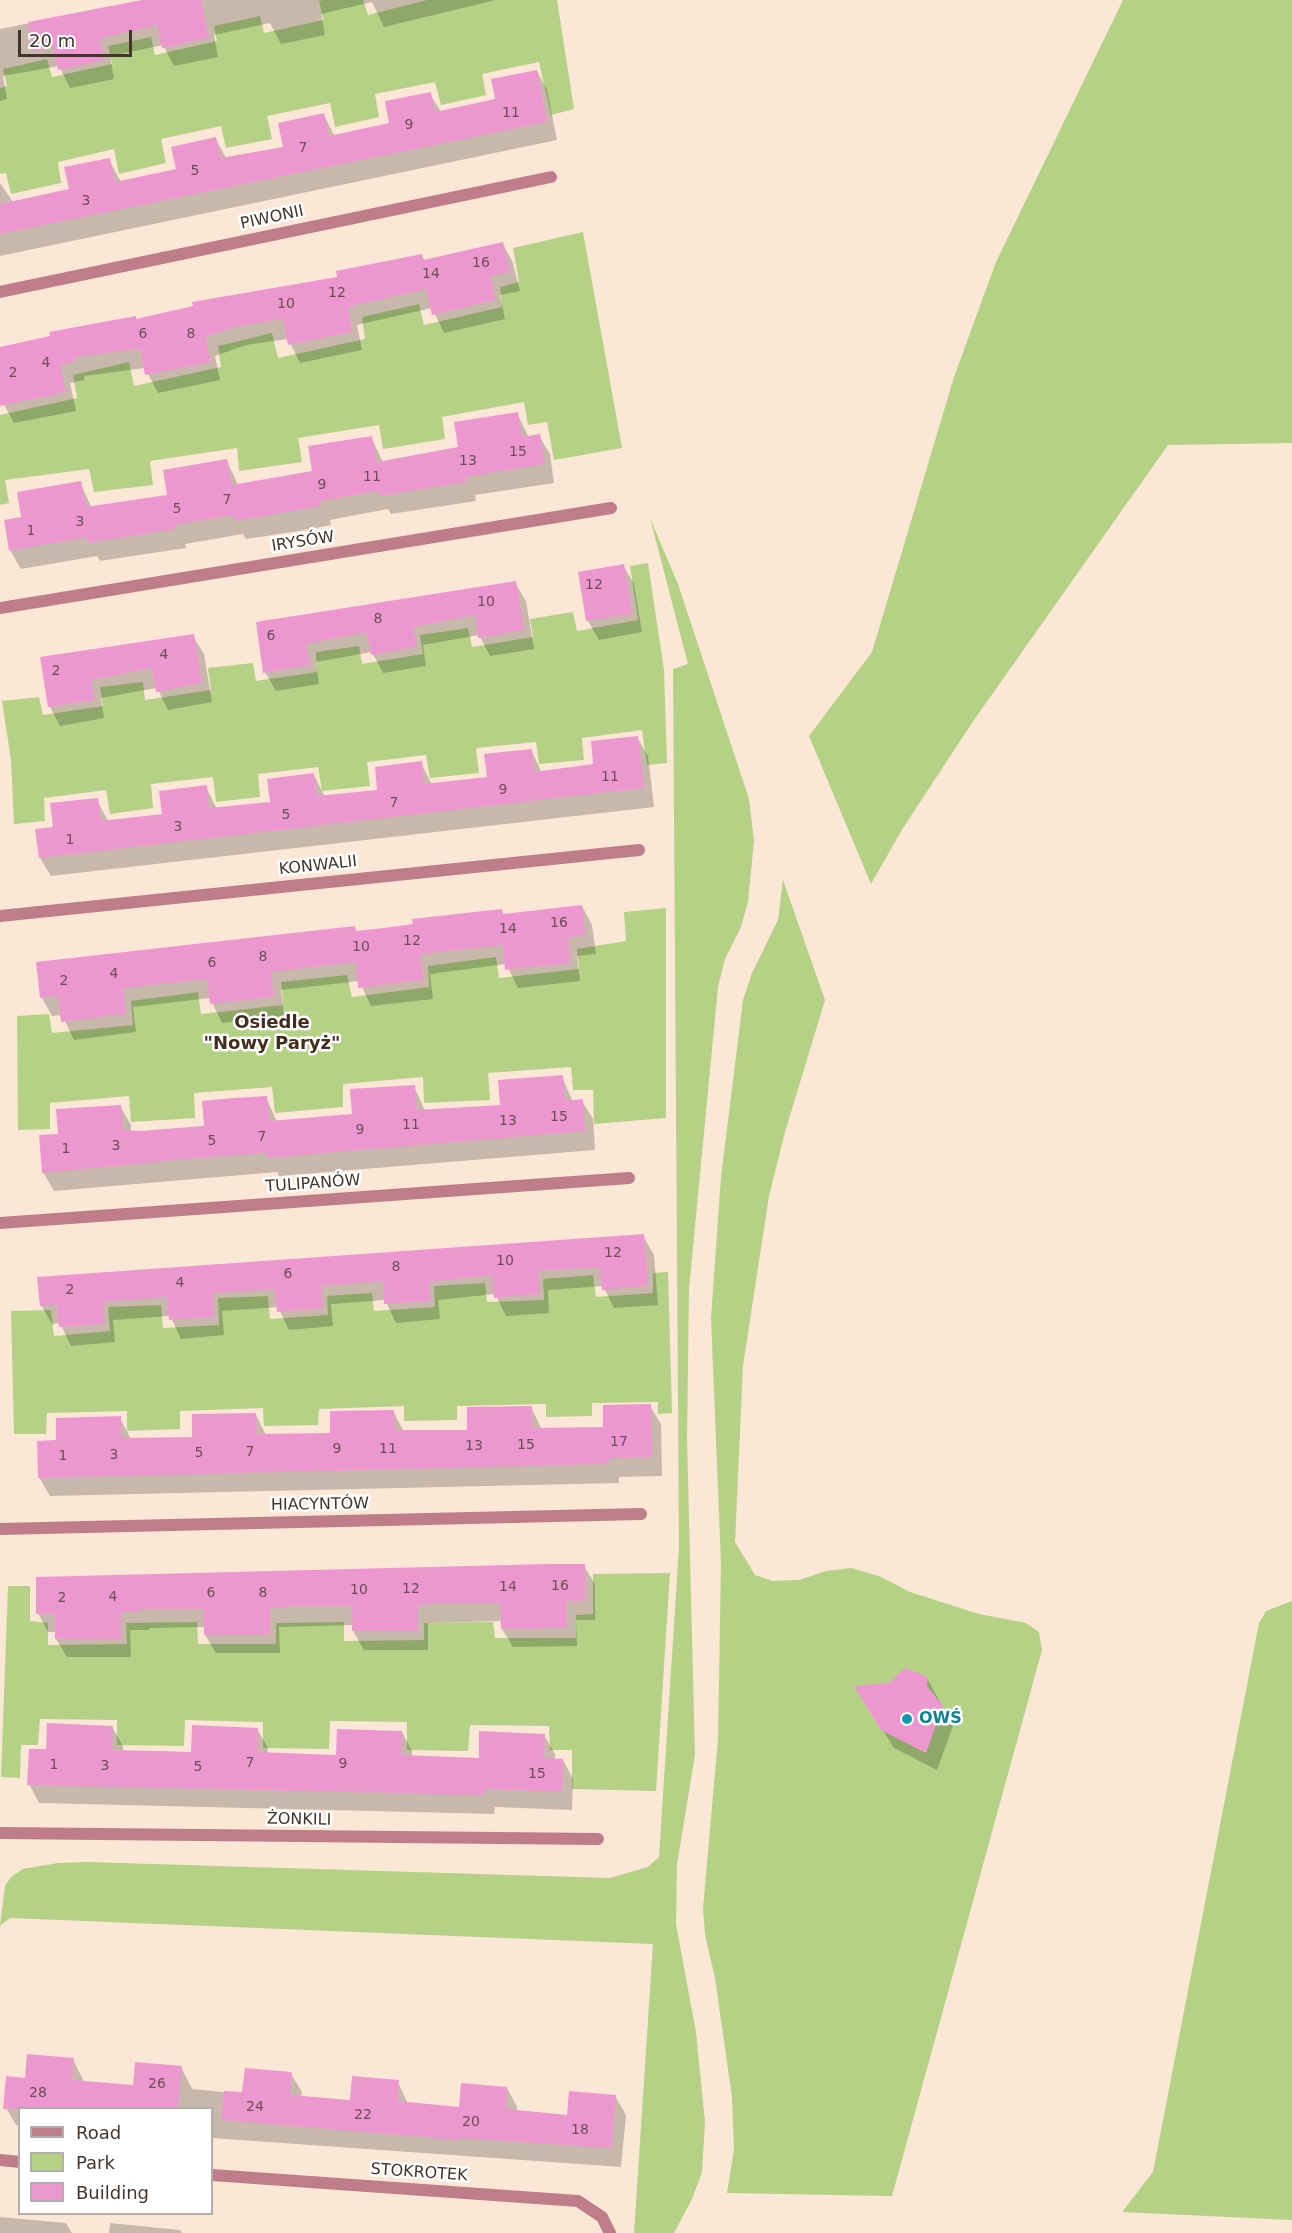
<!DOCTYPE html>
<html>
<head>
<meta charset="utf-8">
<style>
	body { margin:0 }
	#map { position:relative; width:1292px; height:2233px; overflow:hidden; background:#fbe7d6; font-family:"DejaVu Sans",sans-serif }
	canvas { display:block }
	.legend { position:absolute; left:18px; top:2107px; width:195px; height:108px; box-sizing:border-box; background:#fff; border:2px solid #b3afab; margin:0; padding:8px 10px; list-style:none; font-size:18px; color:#40362e }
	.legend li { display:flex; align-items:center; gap:12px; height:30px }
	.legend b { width:30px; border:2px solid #b3afab }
	.scale { position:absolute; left:18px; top:30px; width:114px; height:27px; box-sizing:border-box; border:3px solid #40362e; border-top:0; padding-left:8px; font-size:18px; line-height:21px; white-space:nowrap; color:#40362e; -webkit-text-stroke:4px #fff; paint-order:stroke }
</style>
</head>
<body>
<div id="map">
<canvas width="1292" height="2233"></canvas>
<ul class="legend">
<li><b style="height:8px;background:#bf7d89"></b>Road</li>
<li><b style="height:16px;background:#b5d185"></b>Park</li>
<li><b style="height:16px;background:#ec97d0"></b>Building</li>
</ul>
<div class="scale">20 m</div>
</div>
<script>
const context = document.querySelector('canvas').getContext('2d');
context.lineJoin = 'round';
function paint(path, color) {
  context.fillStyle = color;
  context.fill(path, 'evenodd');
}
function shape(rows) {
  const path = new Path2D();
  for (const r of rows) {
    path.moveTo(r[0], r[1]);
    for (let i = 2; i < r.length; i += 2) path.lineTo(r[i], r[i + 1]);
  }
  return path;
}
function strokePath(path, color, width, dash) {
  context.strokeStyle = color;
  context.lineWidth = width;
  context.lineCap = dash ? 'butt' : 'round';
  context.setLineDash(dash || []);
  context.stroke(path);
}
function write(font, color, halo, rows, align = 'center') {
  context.font = font + ' "DejaVu Sans",sans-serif';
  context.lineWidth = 5;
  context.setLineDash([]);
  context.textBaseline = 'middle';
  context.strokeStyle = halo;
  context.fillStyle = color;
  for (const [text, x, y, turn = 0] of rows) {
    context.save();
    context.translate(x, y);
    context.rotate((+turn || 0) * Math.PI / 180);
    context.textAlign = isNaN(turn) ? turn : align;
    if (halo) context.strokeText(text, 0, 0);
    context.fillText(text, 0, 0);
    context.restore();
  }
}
paint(shape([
	[322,0,363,0,368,15,427,0,557,0,574,109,551,115,539,62,482,74,486,95,441,105,435,82,375,94,379,117,335,127,330,103,267,116,272,139,226,148,221,126,161,139,166,163,119,174,114,149,58,162,61,183,11,194,6,173,0,174,0,88,7,86,3,69,47,59,52,77,112,64,108,46,151,37,155,55,217,41,214,26,260,16,264,33,323,20,319,1],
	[1123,0,1292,0,1292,443,1168,445,974,720,903,828,871,884,809,736,872,652,954,377,996,262],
	[583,232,622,448,554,460,547,422,528,425,524,402,442,417,445,439,383,449,379,425,298,438,302,462,239,471,237,448,150,461,153,485,94,492,89,469,5,480,9,503,0,505,0,415,77,398,73,375,129,362,134,386,221,367,218,346,272,333,278,358,365,339,362,317,419,304,424,325,502,307,500,287,519,282,513,248],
	[650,518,678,584,749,799,754,841,748,902,741,927,725,959,718,987,689,1289,687,1439,695,1755,677,1864,676,1924,696,2032,705,2122,702,2172,692,2199,674,2233,634,2233,653,1944,10,1918,0,1926,5,1886,11,1877,23,1869,58,1863,88,1862,610,1878,648,1867,659,1857,679,1547,673,669,688,664],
	[648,563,664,670,667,763,647,765,642,730,582,738,584,760,539,764,536,742,476,748,479,773,430,778,426,755,367,762,370,786,322,791,318,767,258,774,260,797,216,802,213,777,151,784,153,808,110,814,106,790,44,798,45,821,14,824,11,760,2,701,39,697,43,715,103,706,100,687,143,682,145,700,211,690,208,668,253,663,256,681,317,672,316,652,359,646,362,664,423,654,420,635,468,628,472,647,533,637,530,619,573,612,577,631,638,620,630,566],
	[783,880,825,1000,785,1132,769,1196,743,1366,735,1542,755,1575,773,1581,799,1580,826,1571,851,1568,879,1576,910,1592,979,1614,1026,1623,1039,1632,1042,1650,892,2196,727,2193,734,2150,732,2097,715,1978,705,1935,703,1908,718,1739,721,1563,711,1318,721,1177,743,1000,752,973,778,920],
	[666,908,666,1118,594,1124,593,1090,573,1090,571,1067,488,1073,490,1100,424,1103,423,1077,343,1084,343,1107,275,1113,272,1087,194,1093,195,1118,131,1122,129,1096,50,1103,50,1129,18,1130,17,1016,49,1014,52,1033,133,1025,131,1001,198,992,201,1014,283,1005,281,982,347,975,352,997,429,987,428,966,496,957,499,978,579,969,577,949,626,941,624,912],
	[668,1272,672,1413,658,1414,658,1402,592,1403,592,1416,546,1417,546,1404,457,1406,457,1420,404,1421,404,1406,319,1409,318,1425,264,1426,263,1408,180,1411,180,1429,127,1431,127,1411,47,1413,46,1434,14,1434,11,1311,51,1310,54,1336,110,1331,108,1307,161,1305,163,1328,219,1325,218,1298,268,1296,270,1319,328,1315,327,1296,372,1293,374,1311,435,1307,434,1286,485,1283,487,1302,544,1300,543,1279,593,1275,596,1297,653,1293,653,1273],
	[670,1573,656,1791,572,1789,572,1750,550,1750,549,1726,470,1725,468,1751,407,1750,407,1722,330,1721,329,1749,263,1748,263,1722,185,1720,184,1746,117,1745,117,1720,40,1719,38,1745,21,1745,20,1778,1,1777,8,1586,30,1586,30,1621,48,1623,48,1645,127,1644,126,1623,197,1622,198,1644,276,1644,276,1623,344,1622,344,1641,424,1640,424,1623,493,1622,495,1638,576,1638,576,1615,593,1614,593,1574],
	[1292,1601,1292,2220,1122,2212,1153,2172,1259,1623,1266,1611]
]), '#b5d185');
paint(shape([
	[147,0,496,0,384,27,372,2,321,14,325,35,281,44,270,23,214,35,218,57,174,66,163,45,110,56,114,79,70,88,59,66,3,76,7,99,0,101,0,29],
	[537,71,547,90,557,140,0,256,0,183,13,202,71,190,109,160,121,182,178,170,215,138,226,158,284,148,324,115,335,137,391,125,430,94,441,112,497,100],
	[503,244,513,263,520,291,500,295,505,319,444,333,432,308,357,325,362,350,300,363,288,339,246,345,215,356,220,380,158,393,145,368,84,376,85,380,70,383,76,411,14,423,0,397,0,348,339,279,421,255,425,261],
	[517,413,529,438,539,436,550,454,554,483,475,495,476,501,391,514,388,509,330,520,331,525,299,531,246,539,243,534,185,544,186,548,100,561,97,556,21,569,10,550,22,518,80,483,92,508,169,496,227,461,238,485,314,473,371,437,383,462,460,449],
	[623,565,634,584,642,632,599,640,588,621,579,573],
	[515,583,526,601,534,649,490,656,479,635,423,645,426,666,383,673,372,652,316,662,319,684,276,691,265,672,257,624],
	[193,636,204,654,212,702,168,710,157,688,101,698,104,718,60,726,50,707,42,658],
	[637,737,648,756,654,807,51,876,40,858,55,828,97,800,108,821,164,815,206,787,217,809,271,803,314,775,325,797,379,791,421,763,432,785,489,779,531,750,542,773,595,765],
	[582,906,592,925,596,954,577,956,580,981,518,988,506,964,430,974,433,999,371,1006,359,981,281,990,284,1016,222,1023,210,998,133,1007,136,1032,74,1040,62,1015,52,1016,42,998,37,964,384,930,501,910,504,915],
	[562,1077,573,1102,582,1101,593,1119,595,1150,279,1176,277,1172,54,1191,43,1172,59,1136,120,1106,131,1125,131,1132,206,1127,266,1097,277,1122,354,1116,414,1086,425,1111,502,1107],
	[643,1236,654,1255,658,1305,614,1308,603,1286,548,1290,549,1313,506,1316,495,1294,438,1300,440,1319,396,1323,385,1300,331,1304,333,1326,289,1330,278,1307,222,1311,224,1335,181,1339,170,1316,113,1320,115,1342,71,1346,60,1323,52,1324,41,1305],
	[650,1406,661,1424,662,1476,619,1477,619,1483,50,1496,39,1477,58,1442,120,1418,131,1439,193,1439,256,1415,266,1435,331,1435,393,1411,404,1432,469,1431,531,1407,542,1430,605,1428],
	[584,1566,595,1584,595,1620,576,1620,577,1646,513,1647,502,1629,502,1621,428,1623,428,1650,364,1650,353,1631,353,1625,279,1627,280,1653,216,1653,205,1635,205,1627,149,1628,149,1630,130,1630,131,1657,67,1657,56,1639,56,1632,48,1632,38,1613],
	[927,1678,953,1726,937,1770,894,1748,867,1705],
	[112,1727,123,1746,123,1751,192,1753,257,1729,268,1748,267,1754,337,1756,402,1732,412,1751,412,1757,480,1759,544,1735,555,1754,555,1760,563,1760,573,1779,572,1810,495,1807,494,1814,39,1803,29,1784,48,1751],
	[73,2059,84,2082,134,2087,181,2067,192,2089,244,2094,291,2074,302,2092,301,2097,351,2102,398,2082,408,2104,460,2109,507,2088,517,2107,517,2112,568,2116,615,2096,626,2115,621,2167,212,2138,212,2108,20,2108,20,2125,16,2125,5,2106,26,2079],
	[0,2217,66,2223,72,2233,0,2233],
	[110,2223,180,2230,182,2233,109,2233]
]), '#0003');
paint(shape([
	[142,0,201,0,209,38,162,48,157,25,100,38,104,60,58,70,53,47,33,51,28,22],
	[537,70,547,122,0,234,0,204,69,189,64,167,110,158,115,182,176,169,171,147,216,137,221,158,283,147,278,123,324,113,329,136,389,123,385,101,431,92,435,112,495,99,491,79],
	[503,242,510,272,490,276,495,300,432,315,426,289,348,307,352,332,288,345,283,319,235,327,205,337,211,362,145,375,140,349,75,357,76,361,60,365,66,392,0,406,0,347,50,336,49,332,136,316,136,319,193,306,192,302,337,277,336,271,422,254,423,260],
	[518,412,522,437,540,434,545,464,466,477,467,482,379,496,378,491,320,501,321,506,288,512,234,521,233,515,175,525,176,529,88,543,87,537,9,551,4,520,21,517,17,492,81,481,86,507,167,495,163,470,227,459,232,485,249,482,312,471,308,446,372,436,377,462,458,447,454,422],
	[624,564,632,614,586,621,578,572],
	[516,581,524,630,478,638,475,615,413,627,417,647,371,655,367,632,306,644,310,665,263,673,256,622],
	[194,634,202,683,156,692,152,668,91,680,94,700,48,707,40,657],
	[638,736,644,788,39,858,35,829,53,827,50,803,98,798,101,821,162,814,159,791,207,785,209,808,270,802,267,779,314,773,317,796,377,790,375,767,422,761,424,784,487,777,484,754,532,749,534,772,593,764,591,741],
	[582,905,586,935,568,938,570,963,505,970,503,945,439,952,420,955,423,980,358,988,356,962,271,972,274,997,210,1004,207,979,142,986,123,989,126,1014,61,1022,58,996,40,998,36,962,355,926,356,931,384,928,413,924,412,919,502,909,503,914],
	[563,1075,565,1101,583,1099,585,1131,267,1158,267,1153,210,1157,42,1173,39,1135,58,1134,56,1109,121,1105,123,1130,140,1131,204,1126,202,1101,234,1098,267,1096,269,1121,352,1114,350,1089,415,1085,417,1110,500,1105,498,1080],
	[644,1234,648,1286,602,1290,600,1267,538,1271,540,1294,494,1298,492,1275,429,1282,430,1301,384,1304,383,1281,321,1286,323,1308,277,1312,275,1289,212,1293,214,1317,169,1320,167,1297,103,1302,105,1324,59,1327,57,1304,40,1306,37,1277],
	[651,1404,652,1457,609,1458,609,1464,38,1478,37,1441,56,1440,56,1418,121,1416,121,1438,192,1437,192,1414,256,1413,257,1434,330,1433,330,1411,394,1410,395,1430,467,1430,467,1407,532,1406,532,1428,603,1427,603,1405],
	[548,1564,585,1564,585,1601,566,1601,567,1628,501,1629,500,1603,436,1603,418,1605,418,1631,352,1631,352,1606,288,1606,288,1608,270,1608,270,1634,204,1635,204,1609,139,1609,139,1612,121,1612,121,1639,55,1639,55,1614,36,1614,36,1577],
	[905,1668,928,1677,927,1686,943,1706,926,1753,881,1730,854,1686,889,1683],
	[47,1723,113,1726,112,1750,159,1751,191,1752,192,1725,258,1728,257,1752,336,1755,337,1729,402,1731,401,1755,479,1758,479,1731,545,1734,544,1758,563,1759,562,1792,485,1789,484,1795,27,1785,29,1749,46,1749],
	[27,2054,74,2058,72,2080,133,2085,135,2062,182,2066,178,2109,3,2109,6,2076,25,2078],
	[245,2068,292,2072,290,2095,350,2100,352,2076,399,2080,397,2101,459,2107,461,2083,507,2087,506,2109,567,2115,569,2091,616,2095,611,2148,459,2138,459,2140,221,2120,224,2091,242,2092]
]), '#ec97d0');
strokePath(shape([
	[0,292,551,177],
	[0,608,611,508],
	[0,916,639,850],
	[0,1223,629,1178],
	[0,1529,641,1514],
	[0,1833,598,1839],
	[0,2160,20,2162],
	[212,2175,578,2201,602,2217,610,2233]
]), '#bf7d89', 12);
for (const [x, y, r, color] of [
	[907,1719,6,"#0f9aa8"]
]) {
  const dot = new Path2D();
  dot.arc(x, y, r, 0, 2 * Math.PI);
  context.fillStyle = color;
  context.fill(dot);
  strokePath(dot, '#fff', 2);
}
write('14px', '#6b4e56', null, [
	["11",511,113],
	["9",409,125],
	["7",303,148],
	["5",195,171],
	["3",86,201],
	["16",481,263],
	["14",431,274],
	["12",337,293],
	["10",286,304],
	["6",143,334],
	["8",191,334],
	["4",46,363],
	["2",13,373],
	["15",518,452],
	["13",468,461],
	["11",372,477],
	["9",322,485],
	["7",227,500],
	["5",177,509],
	["3",80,522],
	["1",31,531],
	["12",594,585],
	["10",486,602],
	["8",378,619],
	["6",271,636],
	["4",164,655],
	["2",56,671],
	["11",610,777],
	["9",503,790],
	["7",394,803],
	["5",286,815],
	["3",178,827],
	["1",70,840],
	["16",559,923],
	["14",508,929],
	["12",412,941],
	["10",361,947],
	["8",263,957],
	["6",212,963],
	["4",114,974],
	["2",64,981],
	["15",559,1117],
	["13",508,1121],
	["11",411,1125],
	["9",360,1130],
	["7",262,1137],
	["5",212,1141],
	["3",116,1146],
	["1",66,1149],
	["12",613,1253],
	["10",505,1261],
	["8",396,1267],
	["6",288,1274],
	["4",180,1283],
	["2",70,1290],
	["17",619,1442],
	["15",526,1445],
	["13",474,1446],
	["9",337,1449],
	["11",388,1449],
	["7",250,1452],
	["5",199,1453],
	["3",114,1455],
	["1",63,1456],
	["16",560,1586],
	["14",508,1587],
	["12",411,1589],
	["10",359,1590],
	["6",211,1593],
	["8",263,1593],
	["4",113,1597],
	["2",62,1598],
	["7",250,1763],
	["9",343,1764],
	["1",54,1765],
	["3",105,1766],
	["5",198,1767],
	["15",537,1774],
	["26",157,2084],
	["28",38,2093],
	["24",255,2107],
	["22",363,2115],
	["20",471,2122],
	["18",580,2130]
]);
write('16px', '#40362e', '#fff', [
	["PIWONII",272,218,-12],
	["IRYSÓW",303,542,-9],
	["KONWALII",318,866,-6],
	["TULIPANÓW",313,1184,-4],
	["HIACYNTÓW",320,1505,-1],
	["ŻONKILI",299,1820,1],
	["STOKROTEK",419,2173,4]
]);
write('bold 16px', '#0d838f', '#fff', [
	["OWŚ",919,1719]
], 'left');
write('bold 18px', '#412e1d', '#fff', [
	["Osiedle",272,1023],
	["\"Nowy Paryż\"",272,1044]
]);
</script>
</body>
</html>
